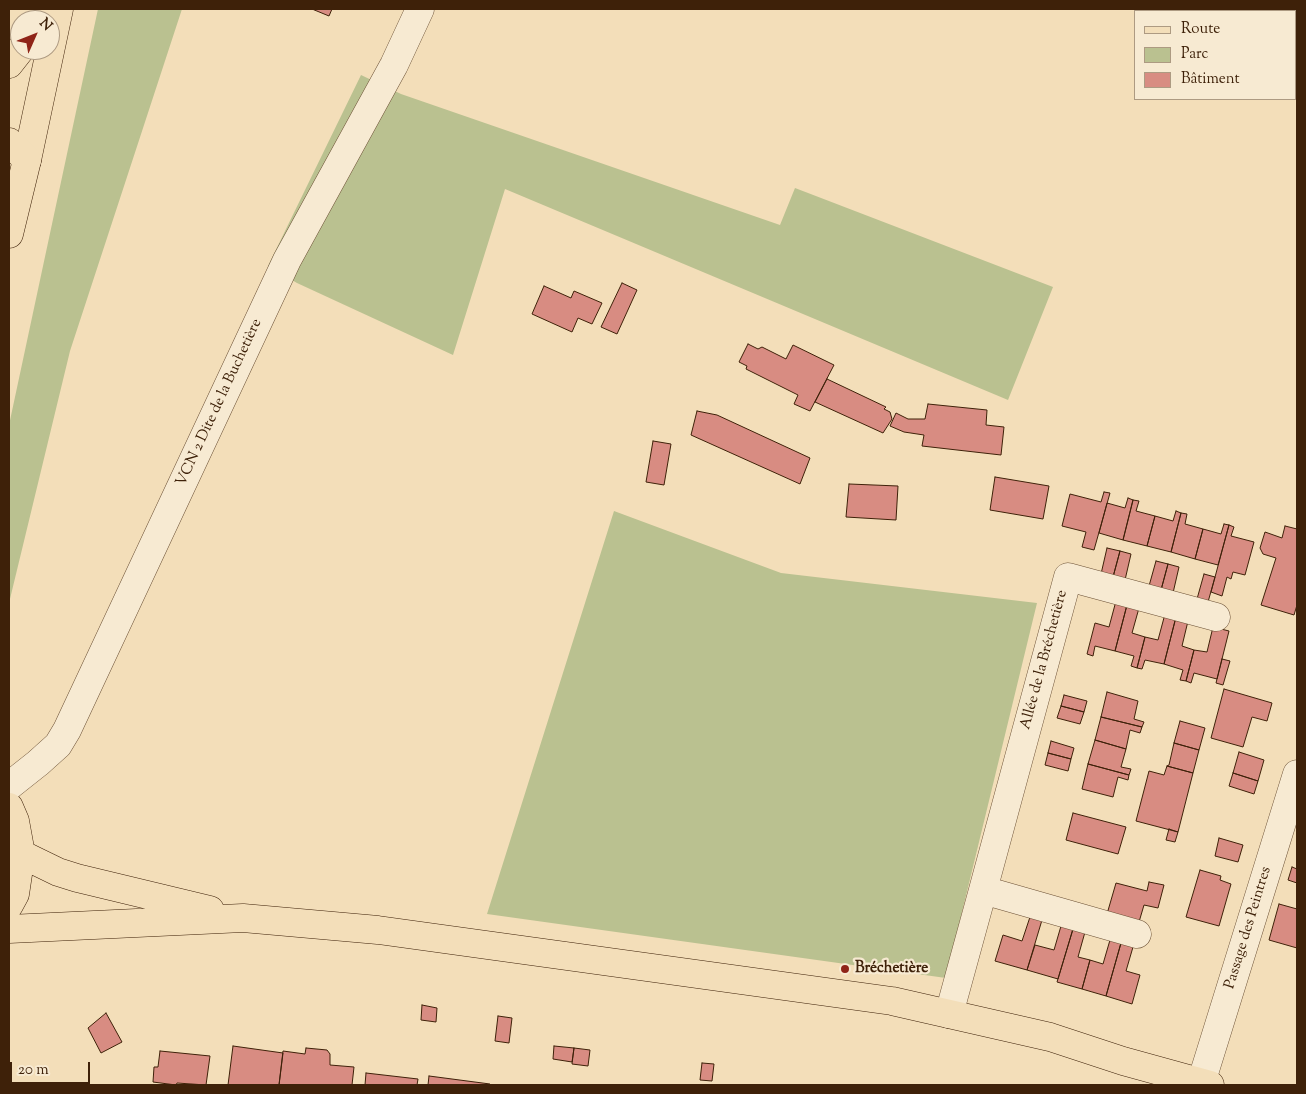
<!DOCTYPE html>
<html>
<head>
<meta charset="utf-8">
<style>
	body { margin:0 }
	#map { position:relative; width:1306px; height:1094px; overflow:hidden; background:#f3deb9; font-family:"Sorts Mill Goudy",serif }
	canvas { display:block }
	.frame { position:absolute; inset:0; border:10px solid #3e2109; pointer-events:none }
	.legend { position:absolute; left:1134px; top:10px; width:162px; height:90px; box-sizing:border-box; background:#f7ead2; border:1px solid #ad9a82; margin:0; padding:6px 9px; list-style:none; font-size:15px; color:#3e2109 }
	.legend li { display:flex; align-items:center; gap:10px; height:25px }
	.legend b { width:25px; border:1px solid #ad9a82 }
	.north { position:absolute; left:10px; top:10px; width:50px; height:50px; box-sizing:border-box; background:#f7ead2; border:1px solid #ad9a82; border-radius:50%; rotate:46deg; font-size:14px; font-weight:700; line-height:20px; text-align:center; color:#3e2109 }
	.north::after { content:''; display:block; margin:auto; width:18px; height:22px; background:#8f2418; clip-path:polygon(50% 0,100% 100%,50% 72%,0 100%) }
	.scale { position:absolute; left:10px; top:1062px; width:80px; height:22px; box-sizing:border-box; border:2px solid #3e2109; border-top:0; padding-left:6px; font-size:15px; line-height:18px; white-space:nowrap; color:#3e2109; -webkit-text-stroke:4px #f7ead2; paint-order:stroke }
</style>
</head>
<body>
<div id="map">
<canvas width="1306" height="1094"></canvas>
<div class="frame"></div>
<ul class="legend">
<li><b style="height:6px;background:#f3deb9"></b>Route</li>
<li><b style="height:14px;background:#bac190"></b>Parc</li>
<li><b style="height:14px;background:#d88c82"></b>Bâtiment</li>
</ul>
<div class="north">N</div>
<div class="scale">20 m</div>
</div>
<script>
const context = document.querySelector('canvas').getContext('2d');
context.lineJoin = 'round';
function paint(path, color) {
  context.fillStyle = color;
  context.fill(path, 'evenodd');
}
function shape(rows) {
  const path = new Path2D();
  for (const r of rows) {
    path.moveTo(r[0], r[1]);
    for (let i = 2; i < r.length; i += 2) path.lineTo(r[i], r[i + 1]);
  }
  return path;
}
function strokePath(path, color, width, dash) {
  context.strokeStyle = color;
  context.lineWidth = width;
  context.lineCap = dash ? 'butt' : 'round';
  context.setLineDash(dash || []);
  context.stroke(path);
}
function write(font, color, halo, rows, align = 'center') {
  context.font = font + ' "Sorts Mill Goudy",serif';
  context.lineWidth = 4.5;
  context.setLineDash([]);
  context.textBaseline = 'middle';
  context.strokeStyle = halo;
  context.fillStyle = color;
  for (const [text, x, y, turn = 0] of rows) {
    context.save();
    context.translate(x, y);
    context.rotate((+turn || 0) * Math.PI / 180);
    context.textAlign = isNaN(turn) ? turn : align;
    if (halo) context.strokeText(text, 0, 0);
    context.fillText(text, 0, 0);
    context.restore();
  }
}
paint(shape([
	[98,9,182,9,70,351,9,603,9,425],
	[361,75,401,94,780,225,795,188,1053,287,1008,400,505,189,453,355,297,283,268,266],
	[614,511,781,573,1037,603,946,978,487,914]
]), '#bac190');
const building = shape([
	[312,9,332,9,329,16,312,9],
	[622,283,637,290,617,334,601,327,622,283],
	[544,286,571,298,574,291,602,303,592,324,578,318,572,332,532,314,544,286],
	[748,344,758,349,762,347,786,359,793,345,834,365,810,411,794,404,798,395,746,369,747,366,739,362,748,344],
	[827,379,886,407,884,409,890,412,892,419,883,433,815,402,827,379],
	[928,404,987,410,986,425,1004,427,1001,455,922,446,924,435,904,432,890,426,896,413,908,419,925,419,928,404],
	[697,411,717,415,810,458,800,484,691,435,697,411],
	[653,441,671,444,664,485,646,482,653,441],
	[995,477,1049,486,1043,519,990,510,995,477],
	[849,484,898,486,896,520,846,517,849,484],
	[1104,492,1110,493,1094,550,1082,547,1086,532,1062,526,1070,494,1101,502,1104,492],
	[1128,498,1133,500,1123,540,1099,533,1107,503,1125,508,1128,498],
	[1133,500,1139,501,1136,511,1155,516,1147,546,1123,540,1133,500],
	[1176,511,1181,513,1171,552,1147,546,1155,516,1173,521,1176,511],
	[1181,513,1187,514,1185,524,1203,529,1195,559,1171,552,1181,513],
	[1224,524,1229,525,1218,565,1195,559,1203,529,1221,534,1224,524],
	[1229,525,1234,527,1231,536,1254,542,1245,575,1233,572,1231,579,1227,577,1222,596,1211,592,1229,525],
	[1285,526,1297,529,1297,605,1294,615,1261,605,1276,558,1263,554,1260,548,1265,532,1282,538,1285,526],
	[1107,548,1120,551,1113,577,1101,574,1107,548],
	[1120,551,1131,554,1125,580,1113,577,1120,551],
	[1156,561,1168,564,1161,590,1149,586,1156,561],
	[1168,564,1179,567,1173,593,1161,590,1168,564],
	[1204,574,1215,577,1208,602,1197,599,1204,574],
	[1116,601,1127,605,1115,651,1095,646,1093,656,1087,654,1095,623,1109,627,1116,601],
	[1127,605,1139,608,1132,633,1145,637,1137,668,1131,666,1134,656,1115,651,1127,605],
	[1165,614,1176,617,1164,664,1145,660,1142,669,1137,668,1145,637,1158,640,1165,614],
	[1176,617,1188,621,1182,646,1194,650,1186,681,1180,680,1183,670,1164,664,1176,617],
	[1213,627,1229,631,1217,679,1194,673,1191,683,1186,681,1194,650,1207,652,1213,627],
	[1222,659,1230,661,1223,685,1216,683,1222,659],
	[1224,689,1272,703,1267,721,1252,717,1243,747,1211,738,1224,689],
	[1107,692,1138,701,1134,719,1144,722,1142,727,1101,717,1107,692],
	[1064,695,1087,701,1084,712,1061,706,1064,695],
	[1061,706,1084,712,1080,724,1057,718,1061,706],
	[1101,717,1142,727,1140,733,1130,730,1126,749,1095,740,1101,717],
	[1180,721,1205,728,1199,750,1174,743,1180,721],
	[1095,740,1126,749,1121,767,1131,769,1129,775,1088,764,1095,740],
	[1051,741,1074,748,1071,759,1048,753,1051,741],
	[1174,743,1199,750,1193,773,1167,766,1169,765,1174,743],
	[1239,752,1264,760,1258,781,1233,773,1239,752],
	[1048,753,1071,759,1068,771,1045,765,1048,753],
	[1088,764,1129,775,1128,780,1118,777,1113,797,1082,789,1088,764],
	[1167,766,1193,773,1178,832,1136,821,1149,771,1164,775,1167,766],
	[1233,773,1258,781,1254,794,1229,786,1233,773],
	[1073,813,1126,827,1118,854,1066,840,1073,813],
	[1169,829,1178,832,1175,842,1166,840,1169,829],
	[1219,838,1243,845,1238,862,1215,856,1219,838],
	[1292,867,1297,869,1297,883,1288,880,1292,867],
	[1200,870,1221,876,1220,880,1231,884,1219,926,1186,917,1200,870],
	[1149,882,1164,885,1158,908,1144,905,1139,922,1107,914,1116,883,1147,891,1149,882],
	[1279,904,1297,909,1297,948,1269,940,1279,904],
	[1030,917,1042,920,1027,970,995,961,1003,935,1022,941,1030,917],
	[1061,926,1073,929,1058,979,1027,970,1035,945,1054,950,1061,926],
	[1073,929,1085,932,1078,957,1090,960,1082,989,1057,982,1073,929],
	[1110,940,1121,943,1106,996,1082,989,1090,960,1103,964,1110,940],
	[1121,943,1133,947,1126,971,1140,975,1132,1004,1106,996,1121,943],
	[422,1005,437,1008,436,1022,421,1020,422,1005],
	[106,1013,122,1042,101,1053,88,1028,106,1013],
	[498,1016,512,1018,509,1043,495,1041,498,1016],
	[233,1046,283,1053,279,1085,228,1085,233,1046],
	[554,1046,574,1048,572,1062,553,1059,554,1046],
	[306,1048,327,1050,330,1054,330,1065,354,1067,352,1085,279,1085,283,1051,305,1054,306,1048],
	[574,1048,590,1050,588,1066,572,1064,574,1048],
	[160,1051,210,1056,206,1085,177,1083,176,1085,153,1082,154,1067,158,1067,160,1051],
	[702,1063,714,1064,712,1081,700,1080,702,1063],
	[366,1073,418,1079,417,1085,365,1085,366,1073],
	[429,1076,490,1084,490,1085,428,1085,429,1076]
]);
paint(building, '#d88c82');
strokePath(building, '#3e2109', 1);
const minor = shape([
	[1268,9,1274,11],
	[1295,19,1297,20],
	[9,786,38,763,58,745,67,730,287,260,394,65,420,9],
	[983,890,1068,577,1216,617],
	[949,1014,983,890,1137,934],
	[1201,1083,1297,774]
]);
const major = shape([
	[9,234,27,160,59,9],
	[9,807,15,821,21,854,15,894,9,905],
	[21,854,58,872,77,878,210,910],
	[9,929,243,918,378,930,892,1001,1050,1037,1123,1061,1210,1085]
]);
const highway = shape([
	[45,20,54,9],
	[9,64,20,50],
	[9,142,27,160]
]);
strokePath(minor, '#6b5035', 29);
strokePath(major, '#3e2109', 29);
strokePath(highway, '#3e2109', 29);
strokePath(minor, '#f7ead2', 28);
strokePath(major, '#f3deb9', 28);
strokePath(highway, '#f3deb9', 28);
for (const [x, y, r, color] of [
	[845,969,5,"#8f2418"]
]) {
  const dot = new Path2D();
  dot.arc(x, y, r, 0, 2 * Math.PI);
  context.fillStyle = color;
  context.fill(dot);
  strokePath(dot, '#f7ead2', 2);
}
write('15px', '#3e2109', '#f7ead2', [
	["VCN 2 Dite de la Buchetière",220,403,-65],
	["Allée de la Bréchetière",1045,660,-75],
	["Passage des Peintres",1249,928,-73]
]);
write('bold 15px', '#3e2109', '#f7ead2', [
	["Bréchetière",855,969]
], 'left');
</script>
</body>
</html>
